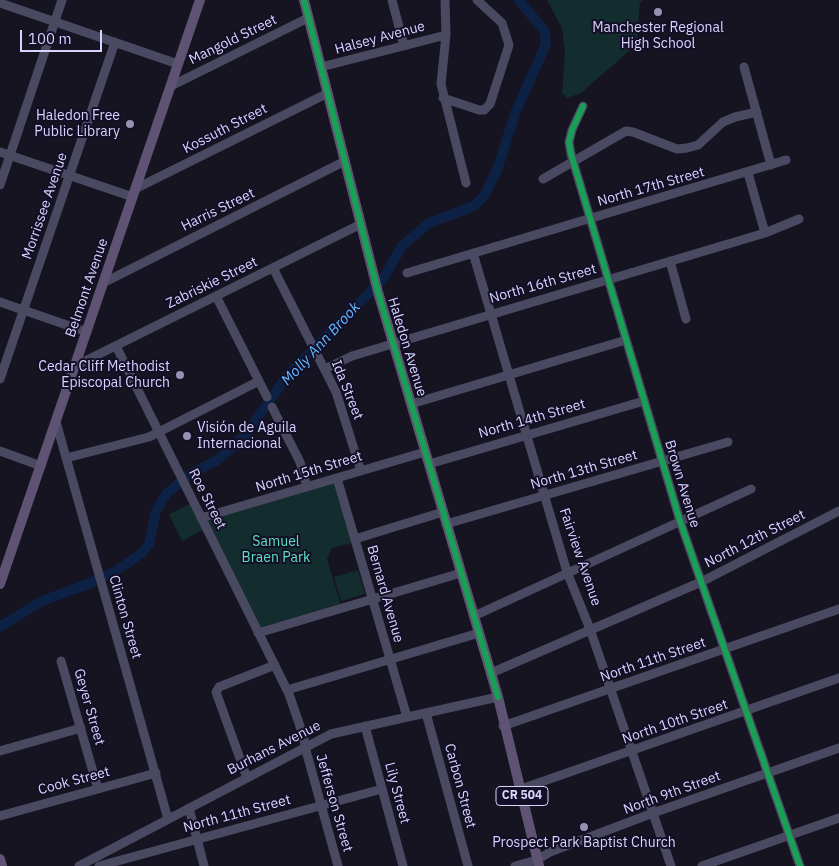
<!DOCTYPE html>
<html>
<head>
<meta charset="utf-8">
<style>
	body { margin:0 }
	#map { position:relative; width:839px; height:866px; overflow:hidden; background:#161421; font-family:"IBM Plex Sans",sans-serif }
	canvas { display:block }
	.scale { position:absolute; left:20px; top:30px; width:82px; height:22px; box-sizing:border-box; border:2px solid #d9d4ff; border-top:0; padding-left:6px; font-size:15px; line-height:18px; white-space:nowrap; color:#d9d4ff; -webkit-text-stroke:4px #130f26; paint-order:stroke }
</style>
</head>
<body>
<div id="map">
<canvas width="839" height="866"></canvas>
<div class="scale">100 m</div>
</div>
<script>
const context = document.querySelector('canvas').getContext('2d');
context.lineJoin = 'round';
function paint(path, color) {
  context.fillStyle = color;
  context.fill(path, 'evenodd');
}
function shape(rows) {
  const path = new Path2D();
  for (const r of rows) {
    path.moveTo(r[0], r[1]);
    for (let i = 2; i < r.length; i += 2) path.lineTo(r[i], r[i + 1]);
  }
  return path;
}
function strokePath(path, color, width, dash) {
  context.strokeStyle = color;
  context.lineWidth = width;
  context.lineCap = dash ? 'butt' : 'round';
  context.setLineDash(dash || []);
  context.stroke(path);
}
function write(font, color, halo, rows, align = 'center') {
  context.font = font + ' "IBM Plex Sans",sans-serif';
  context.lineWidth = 4;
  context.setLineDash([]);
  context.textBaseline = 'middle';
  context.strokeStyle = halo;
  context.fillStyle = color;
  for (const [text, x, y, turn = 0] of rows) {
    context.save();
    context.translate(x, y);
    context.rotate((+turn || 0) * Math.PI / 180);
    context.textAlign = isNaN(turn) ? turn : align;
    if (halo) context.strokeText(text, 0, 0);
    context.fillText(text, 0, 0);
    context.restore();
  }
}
paint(shape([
	[547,0,643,0,640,2,636,45,581,93,567,98,562,93,565,52,562,28],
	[338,478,356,542,332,548,327,559,342,609,259,634,202,518],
	[190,504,203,530,182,541,169,514],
	[358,570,365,594,341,601,334,577]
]), '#132c2d');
strokePath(shape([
	[0,627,40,602,90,583,116,571,143,552,149,544,156,511,166,494,189,475,219,459,245,435,288,375,383,279,402,246,429,223,474,206,484,196,497,170,516,111,546,44,545,32,519,0]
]), '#0d2144', 10);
strokePath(shape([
	[392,0,404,46],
	[445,0,446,35,441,84,466,183],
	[0,3,178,64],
	[321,67,446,35],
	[744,67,771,165],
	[171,86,308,18],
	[443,98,479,110,484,110,490,104,509,45,502,23,477,0],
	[583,106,572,130,569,142,571,154,680,521,800,866],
	[0,152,133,197],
	[748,173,765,233],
	[543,179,626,131,633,132,677,149,687,148,698,145,723,122,735,117,757,112],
	[0,185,62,0],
	[135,189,328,93],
	[473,253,567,572,590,629,671,866],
	[670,261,686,319],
	[273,268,336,392,361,471],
	[407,273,786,160],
	[103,283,345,161],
	[216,296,267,397],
	[0,302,87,332],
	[116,346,289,694,304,738,305,747,338,866],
	[75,366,361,224],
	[325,369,352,356,765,233,799,219],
	[0,379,115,42],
	[411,404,626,340],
	[272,407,300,462,307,487],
	[56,422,168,819],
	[0,451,41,466],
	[66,458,149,437,259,381],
	[429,464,644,401],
	[337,478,407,717],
	[201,518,425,452],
	[446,524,728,442],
	[355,539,443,512],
	[474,616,751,489],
	[258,633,461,573],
	[61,661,98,789],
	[491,673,701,582,839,511],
	[287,690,479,633],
	[426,713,468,866],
	[365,726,403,866],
	[503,726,839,609],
	[0,751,81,728],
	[247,778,216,692,219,687,275,665],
	[521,789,839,678],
	[189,808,204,866],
	[0,816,156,773],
	[79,866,331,734,498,697],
	[99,866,382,789],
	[515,866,537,860,550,852,653,813,839,748],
	[702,866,839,818]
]), '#4a4962', 9);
strokePath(shape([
	[304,0,378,292,498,697,539,866],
	[0,584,200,0],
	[0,859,2,866]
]), '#5e5373', 10);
strokePath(shape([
	[304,0,378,292,498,697],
	[583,106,572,130,569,142,571,154,680,521,800,866]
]), '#1a9f57', 6);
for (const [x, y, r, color] of [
	[658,12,5,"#9591b1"],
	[130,124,5,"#9591b1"],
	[180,375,5,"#9591b1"],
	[187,436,5,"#9591b1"],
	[584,827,5,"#9591b1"]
]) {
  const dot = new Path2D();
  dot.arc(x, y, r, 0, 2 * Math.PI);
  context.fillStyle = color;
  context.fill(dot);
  strokePath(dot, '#130f26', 2);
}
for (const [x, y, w] of [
	[522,796,52]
]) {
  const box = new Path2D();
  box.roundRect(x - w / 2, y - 9.5, w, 19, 4);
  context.fillStyle = '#130f26';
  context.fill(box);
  strokePath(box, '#d9d4ff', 1);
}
write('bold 12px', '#d9d4ff', null, [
	["CR 504",522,796]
]);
write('14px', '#d9d4ff', '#130f26', [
	["Manchester Regional",658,28],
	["High School",658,44],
	["Haledon Free",120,116,"right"],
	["Public Library",120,132,"right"],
	["Cedar Cliff Methodist",170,367,"right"],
	["Episcopal Church",170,383,"right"],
	["Visión de Aguila",197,428,"left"],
	["Internacional",197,444,"left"],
	["Prospect Park Baptist Church",584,843]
]);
write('14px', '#d9d4ff', '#130f26', [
	["Halsey Avenue",380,38,-15],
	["Mangold Street",233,40,-26],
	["Kossuth Street",225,129,-27],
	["North 17th Street",651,187,-16],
	["Morrissee Avenue",45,206,-71],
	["Harris Street",218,210,-26],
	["Zabriskie Street",212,283,-26],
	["North 16th Street",543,284,-16],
	["Belmont Avenue",87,288,-71],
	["Haledon Avenue",407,347,73],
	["Ida Street",347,390,68],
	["North 14th Street",532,419,-16],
	["North 13th Street",584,470,-16],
	["North 15th Street",309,472,-17],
	["Brown Avenue",682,484,73],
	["Roe Street",207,499,63],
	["North 12th Street",755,539,-27],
	["Fairview Avenue",580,557,71],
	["Bernard Avenue",385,594,74],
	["Clinton Street",125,617,74],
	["North 11th Street",653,660,-19],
	["Geyer Street",89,707,74],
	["North 10th Street",675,722,-19],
	["Burhans Avenue",274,748,-27],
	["Cook Street",74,781,-15],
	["Carbon Street",460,786,75],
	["Lily Street",397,793,75],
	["North 9th Street",672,793,-20],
	["Jefferson Street",334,803,74],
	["North 11th Street",237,814,-15]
]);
write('14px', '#5fe0c0', '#130f26', [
	["Samuel",276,542],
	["Braen Park",276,558]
]);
write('italic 15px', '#62b6ff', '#130f26', [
	["Molly Ann Brook",321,344,-47]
]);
</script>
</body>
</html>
